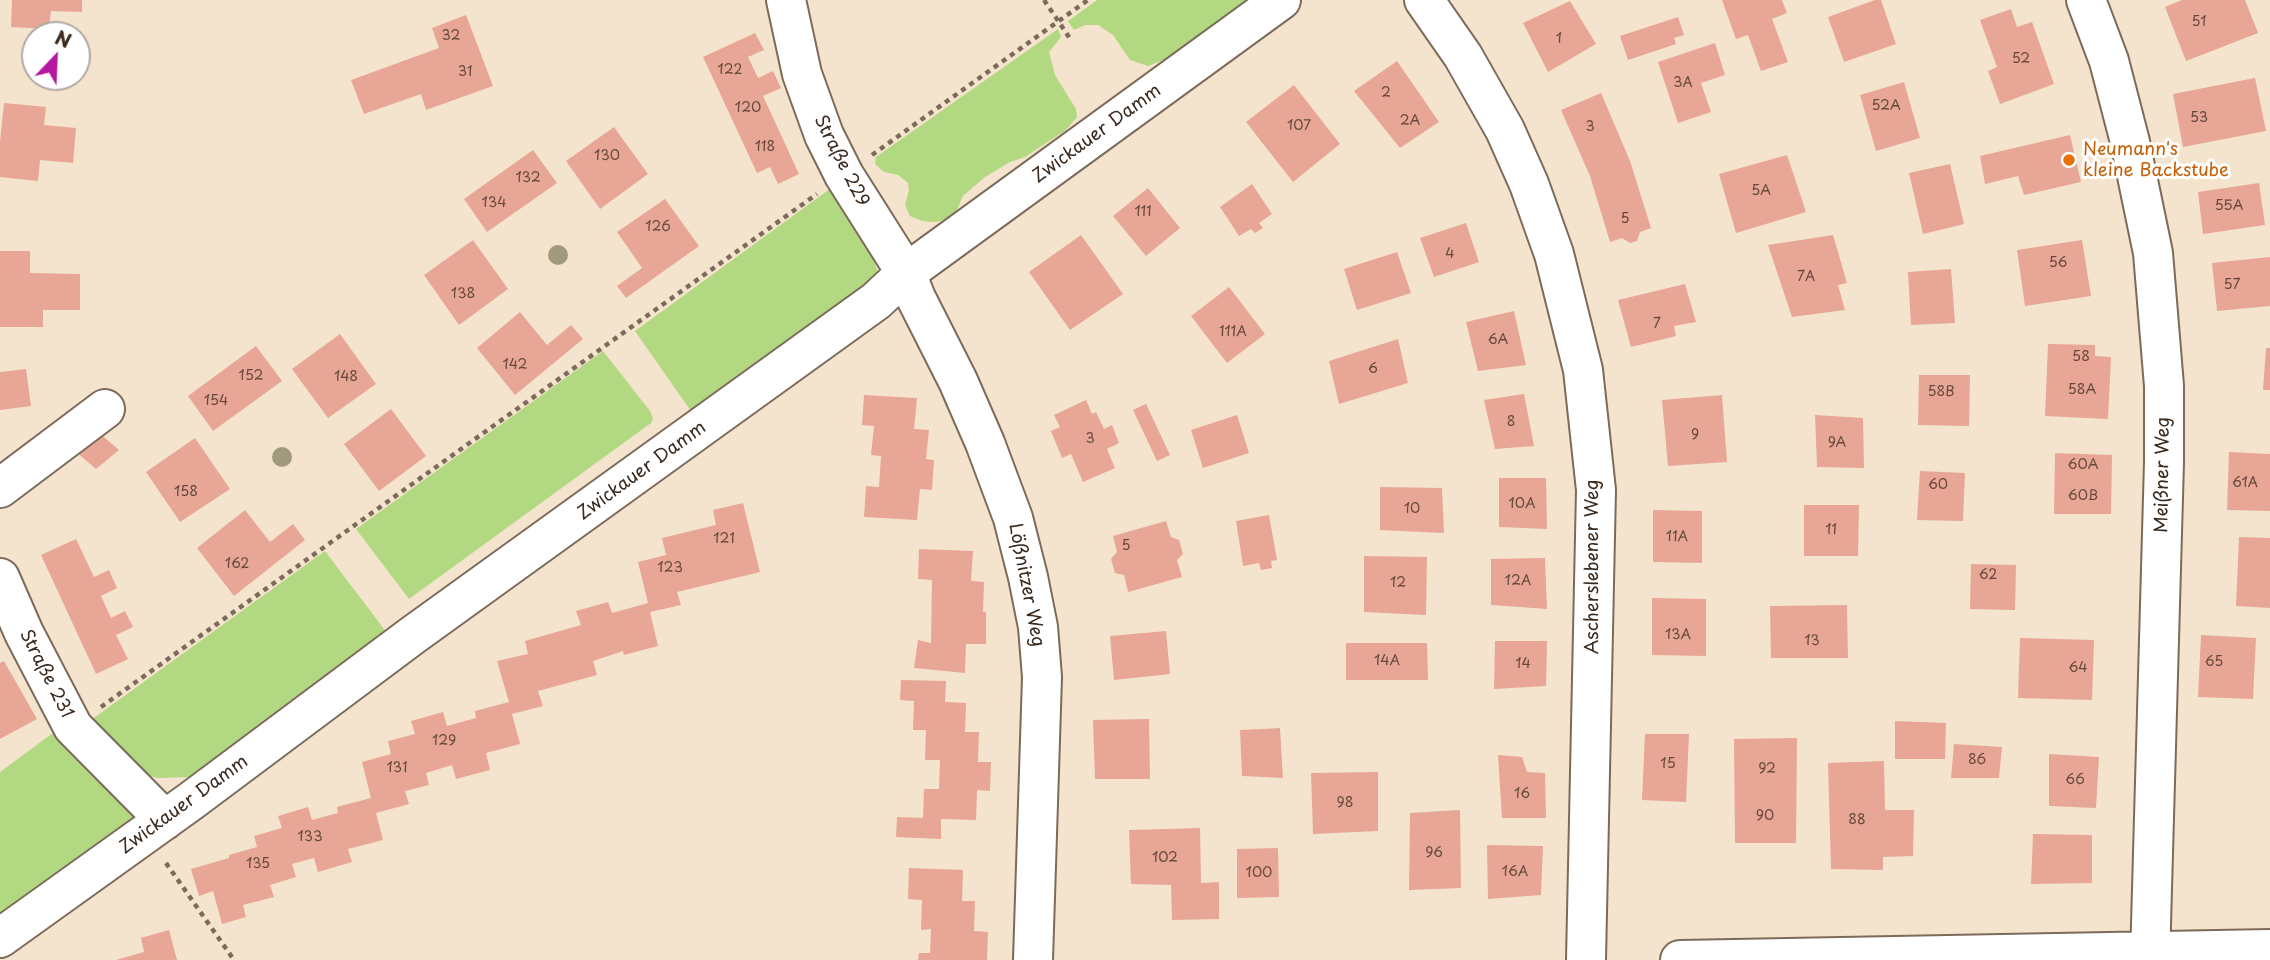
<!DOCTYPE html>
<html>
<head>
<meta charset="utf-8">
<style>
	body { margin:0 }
	#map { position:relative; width:2270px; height:960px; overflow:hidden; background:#f5e4cd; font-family:"Playpen Sans",sans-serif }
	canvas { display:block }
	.north { position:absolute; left:21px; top:21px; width:70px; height:70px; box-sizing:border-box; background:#fff; border:2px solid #b1aaa5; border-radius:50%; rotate:23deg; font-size:19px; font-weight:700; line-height:28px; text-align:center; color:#3b2a1e }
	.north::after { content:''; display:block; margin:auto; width:24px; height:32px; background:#b5179e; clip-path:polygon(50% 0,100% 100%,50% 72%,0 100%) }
</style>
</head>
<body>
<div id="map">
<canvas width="2270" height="960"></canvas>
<div class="north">N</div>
</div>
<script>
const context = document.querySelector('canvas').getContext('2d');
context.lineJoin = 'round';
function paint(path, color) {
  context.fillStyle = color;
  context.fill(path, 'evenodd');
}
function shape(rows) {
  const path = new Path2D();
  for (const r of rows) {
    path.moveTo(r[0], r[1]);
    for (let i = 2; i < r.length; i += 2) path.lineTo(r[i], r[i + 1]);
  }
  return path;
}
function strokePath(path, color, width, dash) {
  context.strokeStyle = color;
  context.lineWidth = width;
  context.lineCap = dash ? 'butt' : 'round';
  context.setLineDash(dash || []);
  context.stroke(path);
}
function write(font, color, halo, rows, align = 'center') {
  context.font = font + ' "Playpen Sans",sans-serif';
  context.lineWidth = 6;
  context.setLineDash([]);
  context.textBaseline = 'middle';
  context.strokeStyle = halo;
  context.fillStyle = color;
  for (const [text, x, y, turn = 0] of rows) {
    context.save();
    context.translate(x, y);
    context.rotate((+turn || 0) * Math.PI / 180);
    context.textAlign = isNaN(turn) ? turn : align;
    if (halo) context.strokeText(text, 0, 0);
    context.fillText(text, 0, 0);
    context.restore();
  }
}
paint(shape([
	[1097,0,1250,0,1176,55,1148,66,1130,60,1113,35,1098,25,1085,25,1074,30,1068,21],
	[1058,29,1061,37,1049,52,1055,75,1076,109,1077,117,1066,130,1025,157,1010,162,985,177,963,196,956,212,941,221,934,222,922,221,910,216,905,205,909,190,908,183,898,175,884,172,875,164,876,157],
	[834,186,870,247,879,276,693,414,635,331],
	[603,351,650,411,653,418,651,423,409,599,356,529],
	[325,551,393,641,191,777,158,778,147,775,91,720],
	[61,727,150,817,0,923,0,772]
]), '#b2d881');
paint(shape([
	[12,0,82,0,82,12,51,11,49,29,11,27],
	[1722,0,1782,0,1787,13,1772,19,1788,62,1761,71,1748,35,1736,39],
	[1875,0,1881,0,1896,44,1844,62,1828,17],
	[2182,0,2245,0,2258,33,2186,61,2165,7],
	[1570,1,1596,44,1548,72,1523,23],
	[2011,9,2017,27,2032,22,2054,84,2000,104,1988,71,1997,67,1980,20],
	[466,15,493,86,426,110,421,94,364,114,351,80,439,48,432,28],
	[1678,17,1684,35,1674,38,1676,44,1628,60,1620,36],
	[755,33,764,50,748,57,758,78,773,71,781,88,763,96,799,174,778,184,770,167,757,173,703,57],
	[1715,43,1725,75,1701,83,1711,112,1678,123,1658,62],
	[1397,61,1439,122,1400,148,1354,91],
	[2255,78,2266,131,2183,147,2173,94],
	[1904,82,1920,138,1876,151,1860,95],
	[1294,85,1340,144,1293,182,1246,122],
	[1601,93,1630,161,1651,228,1640,232,1637,241,1630,243,1622,238,1610,242,1590,176,1561,110],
	[4,103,46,107,44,125,76,128,73,163,40,160,38,181,0,177,0,142],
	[614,127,648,174,600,209,566,161],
	[2070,135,2081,182,2024,195,2018,176,1985,184,1980,156],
	[533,150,557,183,487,232,464,199],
	[1787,155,1806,212,1736,233,1719,174],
	[1950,164,1964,224,1923,234,1909,173],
	[2259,183,2265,225,2203,234,2198,192],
	[1252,184,1272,214,1259,223,1263,228,1255,233,1251,229,1239,236,1220,207],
	[1148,188,1180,228,1146,256,1113,216],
	[665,199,699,246,626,298,617,286,642,268,617,232],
	[1466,223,1479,262,1434,277,1420,238],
	[1081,235,1123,294,1070,330,1029,272],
	[1833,235,1847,283,1838,285,1845,310,1792,317,1768,245],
	[473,240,508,289,459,325,424,275],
	[2082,240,2091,296,2025,306,2017,250],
	[0,251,30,251,30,273,80,274,80,310,43,310,43,327,0,327],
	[1397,252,1411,293,1357,310,1344,269],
	[2270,257,2270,306,2217,311,2212,263],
	[1951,269,1955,323,1911,325,1908,272],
	[1685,284,1696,322,1674,326,1676,336,1631,347,1618,300],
	[1229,287,1265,334,1227,363,1191,316],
	[1514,311,1526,365,1478,371,1466,322],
	[520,312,547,345,571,325,583,339,515,395,477,348],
	[340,334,376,384,328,418,292,369],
	[1398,339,1408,383,1339,404,1329,361],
	[2048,344,2095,345,2095,356,2111,357,2108,419,2045,416],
	[256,346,282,381,213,431,188,396],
	[2266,348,2270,348,2270,390,2263,390],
	[26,369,31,406,0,410,0,372],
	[1919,375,1970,375,1969,426,1918,425],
	[1524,394,1534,446,1495,449,1484,400],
	[864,395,917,398,914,429,929,430,926,459,934,460,932,490,920,489,917,520,864,517,866,486,879,487,881,456,871,455,874,426,862,425],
	[1722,395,1727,462,1668,466,1662,400],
	[1086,400,1092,414,1096,412,1104,429,1112,425,1119,443,1107,449,1115,468,1083,482,1071,454,1062,458,1051,431,1060,427,1054,415],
	[1146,404,1170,455,1157,461,1133,410],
	[391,409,426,456,379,491,344,444],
	[1237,415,1249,453,1203,468,1191,430],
	[1815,415,1863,418,1864,468,1817,467],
	[98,432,119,450,96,469,75,451],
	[195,438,230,489,180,522,146,472],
	[2229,452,2270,454,2270,511,2227,510],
	[2055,453,2112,455,2111,514,2054,514],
	[1920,471,1965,473,1963,521,1917,520],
	[1499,478,1546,478,1547,529,1499,527],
	[1380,487,1442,488,1444,533,1380,530],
	[743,503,760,572,677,592,681,605,650,612,658,646,624,655,623,651,593,661,597,675,538,691,543,706,512,714,520,744,486,753,490,770,456,779,452,765,426,773,429,785,405,791,409,804,376,813,383,840,348,849,352,862,318,872,314,858,292,864,296,877,270,885,274,897,243,905,246,917,222,924,213,891,199,896,191,869,229,858,229,855,257,847,254,836,282,828,278,816,308,807,312,820,338,813,337,807,371,798,362,762,391,754,388,741,415,734,411,721,443,712,447,726,476,718,475,711,509,702,497,661,528,654,525,641,581,625,576,611,608,602,612,613,648,603,638,562,666,555,662,538,716,525,713,510],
	[1804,505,1859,505,1858,556,1804,556],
	[245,510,270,542,293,524,305,540,234,596,197,548],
	[1653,510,1702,511,1702,563,1653,562],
	[1269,515,1277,560,1271,561,1272,568,1261,570,1259,563,1243,566,1236,521],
	[1166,521,1171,537,1179,540,1183,554,1177,560,1182,577,1128,592,1124,575,1115,573,1111,559,1117,552,1113,536],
	[2239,537,2270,538,2270,608,2236,606],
	[76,539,94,577,109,570,117,588,101,596,111,618,125,611,133,627,116,635,128,659,96,674,41,555],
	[919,549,973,551,971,581,984,582,983,612,986,612,986,644,966,644,965,673,914,668,918,640,931,643,932,580,918,579],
	[1364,556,1427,557,1426,615,1364,612],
	[1545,558,1547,609,1491,605,1491,559],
	[1971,564,2016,565,2015,610,1970,609],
	[1652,598,1706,599,1706,656,1652,655],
	[1847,605,1848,658,1771,658,1770,606],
	[1166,631,1170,674,1114,680,1110,636],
	[2201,635,2256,638,2253,699,2198,697],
	[2020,638,2094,640,2092,700,2018,698],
	[1495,641,1547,641,1546,686,1494,689],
	[1346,643,1427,643,1428,680,1346,680],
	[4,661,37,719,0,739,0,663],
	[901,680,946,681,945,702,966,703,965,732,979,732,978,762,991,762,990,791,977,790,976,820,941,819,941,839,896,837,897,817,923,818,924,789,939,789,940,760,925,760,926,730,913,730,914,701,900,700],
	[1149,719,1150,779,1095,779,1093,720],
	[1895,721,1946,723,1945,759,1895,759],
	[1280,728,1283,778,1242,776,1240,730],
	[1645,734,1689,734,1686,802,1642,800],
	[1797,738,1796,843,1735,843,1734,739],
	[1954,744,2002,747,1999,778,1951,778],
	[2049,754,2099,757,2096,808,2049,806],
	[1498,755,1522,757,1527,772,1545,773,1546,818,1502,818],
	[1884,761,1885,810,1914,810,1913,856,1883,857,1883,870,1831,869,1828,763],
	[1378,772,1378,831,1313,834,1311,773],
	[1460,810,1461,888,1409,890,1410,813],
	[1200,828,1201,883,1219,882,1219,919,1172,920,1171,885,1131,884,1129,830],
	[2033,834,2092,835,2092,883,2031,884],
	[1487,845,1543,846,1541,895,1488,899],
	[1278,848,1279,897,1237,898,1237,849],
	[909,868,963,870,962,901,975,901,974,931,988,932,987,960,918,960,919,953,930,953,931,929,921,930,922,900,908,899],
	[169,930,177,960,116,960,144,952,141,938]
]), '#e8a696');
const minor = shape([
	[786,0,802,74,824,135,844,175,906,273,916,298,958,381,985,443,1013,518,1028,577,1038,627,1042,677,1033,960],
	[1424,0,1463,56,1505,130,1529,184,1554,254,1583,370,1596,490,1586,960],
	[2086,0,2109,61,2130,142,2153,253,2164,386,2164,462,2150,960],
	[0,488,105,409],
	[0,578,24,633,73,727,165,820],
	[0,938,191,801,413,635,876,301,906,273,1281,0],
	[1680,960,2270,949]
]);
strokePath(minor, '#7c6b5b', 42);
strokePath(shape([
	[1044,0,1071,40],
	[872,155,1088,0],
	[101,707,817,194],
	[166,863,234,960]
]), '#7c6b5b', 4.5, [5, 5]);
strokePath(minor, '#fff', 38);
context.fillStyle = '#a29a7d';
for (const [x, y] of [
	[558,255],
	[282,457]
]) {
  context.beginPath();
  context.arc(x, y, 10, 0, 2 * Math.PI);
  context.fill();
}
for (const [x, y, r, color] of [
	[2069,160,7,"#e8710a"]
]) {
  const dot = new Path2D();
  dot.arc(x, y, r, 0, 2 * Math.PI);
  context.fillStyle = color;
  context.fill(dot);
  strokePath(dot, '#fff', 2.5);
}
write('14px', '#66493c', null, [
	["51",2199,22],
	["32",451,36],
	["1",1559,39],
	["52",2021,59],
	["122",730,70],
	["31",465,72],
	["3A",1683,83],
	["2",1386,93],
	["52A",1886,106],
	["120",748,108],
	["53",2199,118],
	["2A",1410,121],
	["107",1299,126],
	["3",1590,127],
	["118",765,147],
	["130",607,156],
	["132",528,178],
	["5A",1761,191],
	["134",494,203],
	["55A",2229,206],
	["111",1143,212],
	["5",1625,219],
	["126",658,227],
	["4",1450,254],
	["56",2058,263],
	["7A",1806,277],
	["57",2232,285],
	["138",463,294],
	["7",1657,324],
	["111A",1233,332],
	["6A",1498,340],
	["58",2081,357],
	["142",515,365],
	["6",1373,369],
	["152",251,376],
	["148",346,377],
	["58A",2082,390],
	["58B",1941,392],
	["154",216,401],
	["8",1511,422],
	["9",1695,435],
	["3",1090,439],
	["9A",1837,443],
	["60A",2083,465],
	["61A",2245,483],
	["60",1938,485],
	["158",186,492],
	["60B",2083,496],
	["10A",1522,504],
	["10",1412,509],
	["11",1831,530],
	["11A",1677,537],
	["121",724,539],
	["5",1126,546],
	["162",237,564],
	["123",670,568],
	["62",1988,575],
	["12A",1518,581],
	["12",1398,583],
	["13A",1678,635],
	["13",1812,641],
	["14A",1387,661],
	["65",2214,662],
	["14",1523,664],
	["64",2078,668],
	["129",444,741],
	["86",1977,760],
	["15",1668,764],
	["131",397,768],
	["92",1767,769],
	["66",2075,780],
	["16",1522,794],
	["98",1345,803],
	["90",1765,816],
	["88",1857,820],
	["133",310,837],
	["96",1434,853],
	["102",1165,858],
	["135",258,864],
	["16A",1515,872],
	["100",1259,873]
]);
write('18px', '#3b2a1e', '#fff', [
	["Zwickauer Damm",1097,134,-36],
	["Straße 229",841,161,63],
	["Zwickauer Damm",642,471,-36],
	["Meißner Weg",2163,475,-89],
	["Ascherslebener Weg",1593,567,-90],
	["Lößnitzer Weg",1026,585,79],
	["Straße 231",46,674,63],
	["Zwickauer Damm",184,805,-36]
]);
write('18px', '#c56008', '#fff', [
	["Neumann's",2083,150],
	["kleine Backstube",2083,171]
], 'left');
</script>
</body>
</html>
